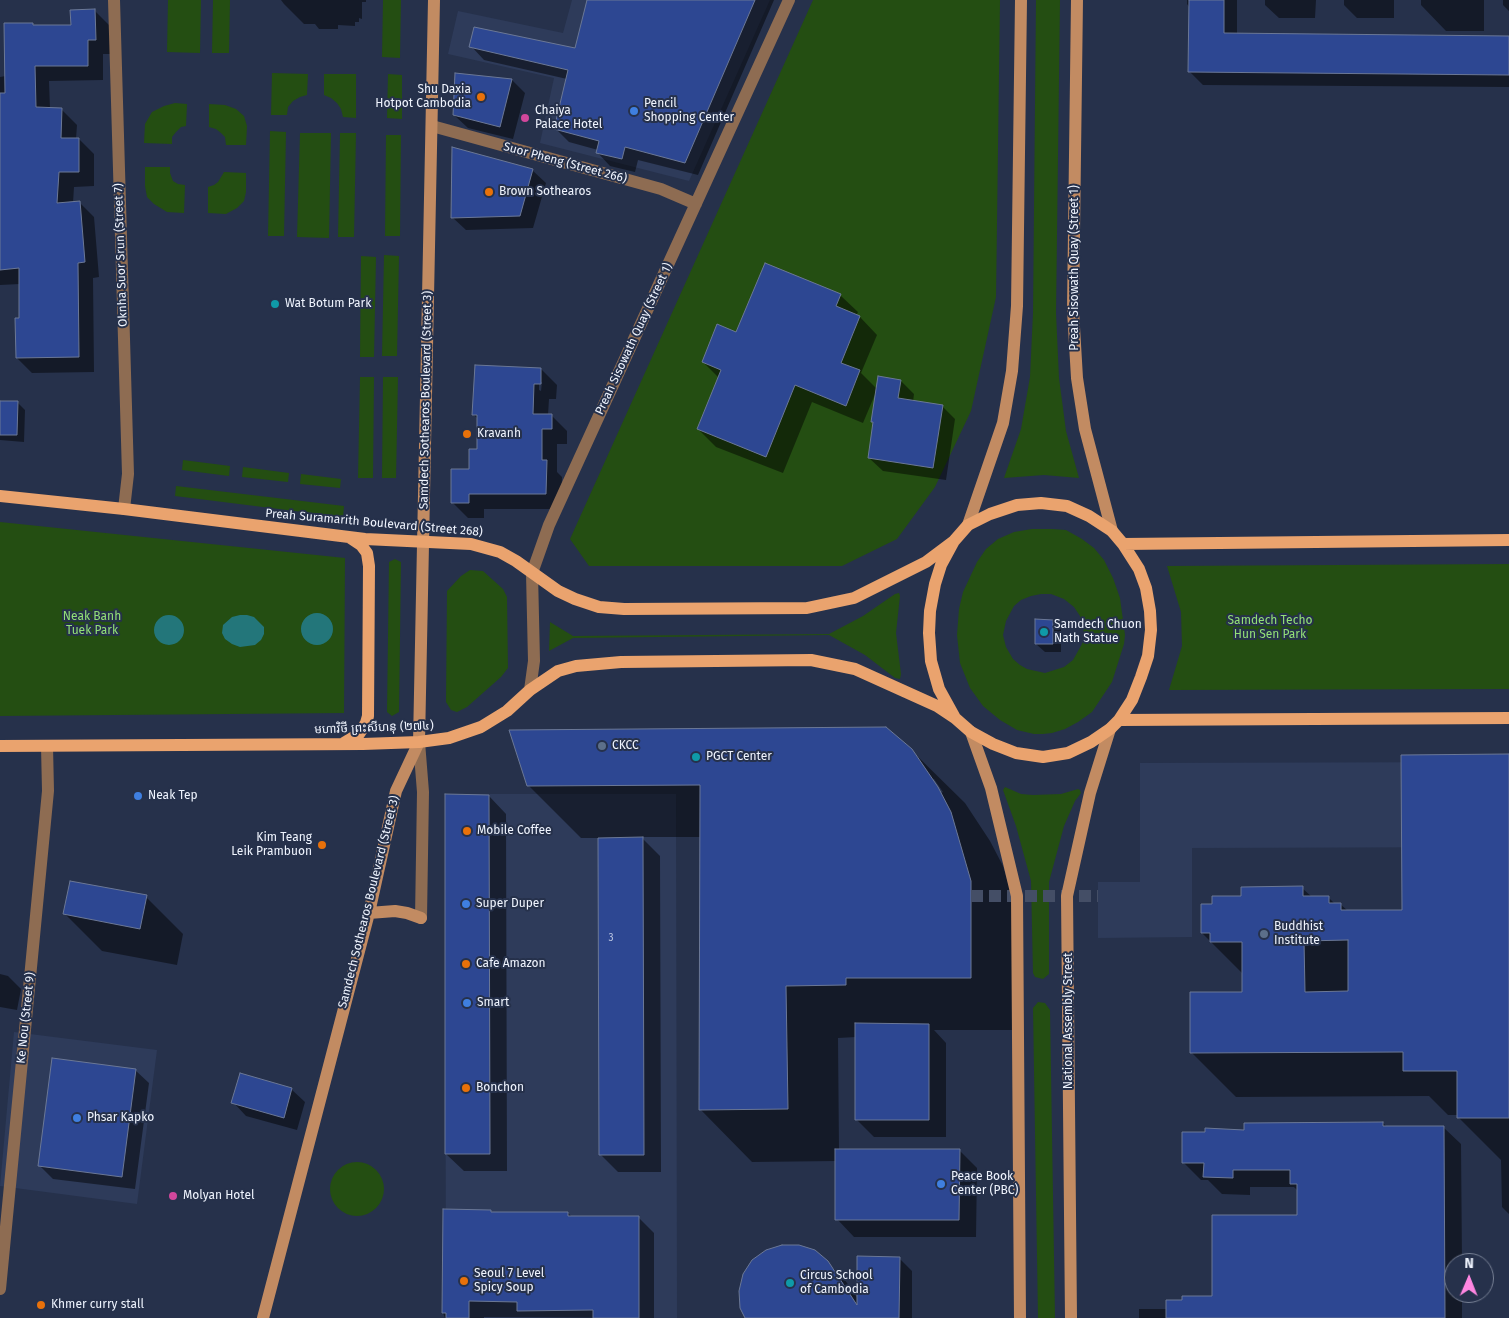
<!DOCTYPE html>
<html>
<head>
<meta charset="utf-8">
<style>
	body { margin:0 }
	#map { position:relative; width:1509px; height:1318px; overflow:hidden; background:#26314b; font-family:"Fira Sans",sans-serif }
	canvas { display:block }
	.north { position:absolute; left:1444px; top:1253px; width:50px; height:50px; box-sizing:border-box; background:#26314b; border:1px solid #767f93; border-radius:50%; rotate:1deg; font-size:14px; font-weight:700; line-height:20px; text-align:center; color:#eff4fe }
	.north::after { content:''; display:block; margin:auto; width:18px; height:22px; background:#fe86e1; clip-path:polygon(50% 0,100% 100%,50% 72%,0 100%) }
</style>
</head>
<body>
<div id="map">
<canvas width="1509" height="1318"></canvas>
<div class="north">N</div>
</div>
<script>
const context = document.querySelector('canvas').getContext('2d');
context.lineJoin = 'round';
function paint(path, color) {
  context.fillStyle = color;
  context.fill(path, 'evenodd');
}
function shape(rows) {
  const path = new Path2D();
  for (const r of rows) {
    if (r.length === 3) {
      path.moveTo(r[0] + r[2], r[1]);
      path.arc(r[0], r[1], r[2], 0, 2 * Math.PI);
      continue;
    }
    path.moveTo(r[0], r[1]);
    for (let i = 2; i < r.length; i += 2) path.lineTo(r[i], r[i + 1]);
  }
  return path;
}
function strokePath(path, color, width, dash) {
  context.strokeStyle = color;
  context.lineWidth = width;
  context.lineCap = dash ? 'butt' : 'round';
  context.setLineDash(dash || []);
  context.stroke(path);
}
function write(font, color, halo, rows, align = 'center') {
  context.font = font + ' "Fira Sans","Noto Sans Khmer",sans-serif';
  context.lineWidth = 4;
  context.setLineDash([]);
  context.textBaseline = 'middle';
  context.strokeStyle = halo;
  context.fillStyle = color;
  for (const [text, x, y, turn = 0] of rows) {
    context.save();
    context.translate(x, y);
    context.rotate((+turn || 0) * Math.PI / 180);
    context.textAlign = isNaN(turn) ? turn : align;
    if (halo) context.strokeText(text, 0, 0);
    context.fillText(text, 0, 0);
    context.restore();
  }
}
paint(shape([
	[572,0,770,0,689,181,540,143,554,78,448,54,458,11,563,33],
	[1509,762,1509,847,1192,848,1192,937,1098,938,1098,882,1140,882,1140,763],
	[445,794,676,794,677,1318,446,1318],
	[14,1032,157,1050,137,1204,0,1186]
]), '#2e3b5a');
paint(shape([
	[168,0,201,0,200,53,167,52],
	[213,0,230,0,229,53,212,53],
	[383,0,401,0,400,58,382,57],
	[813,0,1000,0,996,297,971,411,935,487,897,539,842,566,589,566,570,539],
	[1036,0,1060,0,1056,313,1059,378,1066,431,1079,478,1044,475,1004,478,1021,429,1030,377,1033,313],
	[272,73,308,74,307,95,300,97,293,101,288,107,287,115,271,115],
	[324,74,356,74,356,118,343,117,341,109,337,103,331,98,324,95],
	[388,74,402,75,402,119,387,118],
	[175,103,187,104,186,126,181,127,176,132,172,137,172,144,144,143,145,124,152,112,164,106],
	[209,104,225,105,236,109,244,116,247,126,246,145,226,145,225,137,221,133,216,129,209,127],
	[270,131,286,132,284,236,268,236],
	[300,133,331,133,329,238,297,237],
	[340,133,356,133,354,237,338,237],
	[386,135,401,135,400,236,385,236],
	[145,167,170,167,170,173,173,181,178,184,185,185,184,213,167,212,154,204,147,197,145,186],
	[224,172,246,173,246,192,244,201,237,208,226,214,208,213,208,187,214,185,218,182],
	[384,255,399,256,397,356,382,356],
	[361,256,376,257,374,357,360,357],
	[360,377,374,377,373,478,358,478],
	[383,377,398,377,396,478,382,478],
	[183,460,230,466,229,476,182,470],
	[243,467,289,473,288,482,242,477],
	[301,474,341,479,340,488,300,484],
	[176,486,344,506,343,517,175,496],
	[0,522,345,558,344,713,0,716],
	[1032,529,1052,529,1066,530,1082,539,1094,548,1104,560,1113,578,1120,598,1125,635,1124,644,1112,682,1092,712,1078,722,1065,729,1052,733,1043,734,1034,734,1017,730,1000,720,983,706,970,688,960,663,957,635,959,609,963,592,977,562,986,549,998,539,1014,532],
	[1041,594,1051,594,1064,599,1074,607,1080,616,1084,633,1082,644,1073,660,1064,667,1045,673,1027,669,1020,665,1013,659,1006,647,1003,635,1006,621,1014,606,1021,600,1031,596],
	[395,559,401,562,399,712,392,716,387,712,389,562],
	[1509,564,1509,689,1169,690,1182,646,1181,612,1167,566],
	[470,570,483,571,503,589,507,597,508,668,501,677,467,707,457,712,451,710,446,702,447,591,461,576],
	[899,593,900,596,896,633,901,674,900,679,895,678,865,655,829,635,573,638,549,651,550,622,573,636,829,634,863,616,895,594],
	[1005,787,1021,794,1033,795,1061,794,1078,789,1080,790,1081,793,1075,801,1064,826,1049,882,1049,974,1043,979,1035,977,1033,973,1031,881,1016,826,1003,790],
	[1038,1002,1045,1003,1050,1010,1055,1318,1038,1318,1033,1008],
	[357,1189,27]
]), '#244e12');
paint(shape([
	[317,629,16],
	[169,630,15],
	[240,615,247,615,254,617,264,627,264,634,261,640,255,645,240,647,232,644,225,639,222,633,223,625,232,617]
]), '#23767a');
paint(shape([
	[281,0,366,0,366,2,362,2,362,19,359,18,359,22,355,22,355,26,338,25,338,29,319,29,315,24,304,24,284,4],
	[588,0,774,0,698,175,638,160,635,172,610,166,597,152,598,150,569,142,556,129,567,79,484,60,471,46,573,58],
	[1187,0,1237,0,1237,34,1509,36,1509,87,1203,85,1190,72,1190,8,1187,4],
	[1265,0,1316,0,1315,18,1279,18,1265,5],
	[1344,0,1394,0,1394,18,1357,18,1344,5],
	[1421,0,1484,0,1484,31,1446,31,1421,5],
	[1503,0,1509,0,1509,11,1503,5],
	[95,11,110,26,110,54,103,54,103,80,49,81,50,109,61,109,77,125,76,139,79,139,94,154,94,186,74,187,73,203,79,202,94,217,99,277,93,278,94,372,32,373,17,358,20,320,20,284,0,285,0,77,6,76,33,24,35,26,72,26],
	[456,74,512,80,525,93,513,139,468,128,454,115],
	[532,170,546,183,533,228,466,230,452,217],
	[840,295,858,312,856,316,860,317,877,335,861,373,877,389,901,381,914,394,913,402,942,406,955,419,946,480,883,471,869,458,874,423,876,392,863,423,812,402,783,473,716,447,698,429,719,378,703,362,737,333],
	[541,369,557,385,556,399,549,399,548,415,551,415,567,431,567,444,557,444,557,472,562,477,561,509,484,509,484,518,468,518,452,502,470,470,479,450,479,420,473,414],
	[539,382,542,382,541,391,539,390],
	[0,402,18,403,25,410,24,442,0,440],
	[1053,621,1061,629,1061,652,1045,652,1036,644],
	[911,750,965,803,990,841,1003,866,1023,934,1023,1030,934,1030,946,1043,946,1137,874,1137,856,1119,856,1037,838,1038,839,1150,959,1150,977,1168,976,1237,854,1237,837,1219,837,1161,752,1162,700,1109,701,837,641,837,660,856,661,1172,618,1172,600,1154,599,838,581,838,528,785],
	[931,779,934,779,943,792,941,793],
	[1509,756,1509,1214,1502,1207,1501,1160,1459,1118,1459,1115,1448,1115,1429,1096,1236,1097,1192,1053,1243,993,1243,974,1202,933,1213,905,1242,897,1302,888,1312,897,1328,897,1335,904,1340,904,1348,911,1403,911],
	[489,796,506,814,507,1171,464,1171,446,1154],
	[146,897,183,934,177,965,102,951,65,914],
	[0,974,8,976,21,989,17,1010,0,1007],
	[135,1070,149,1083,135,1189,53,1179,39,1165],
	[291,1089,305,1102,297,1130,246,1116,233,1102],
	[1383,1123,1387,1127,1443,1127,1461,1144,1462,1263,1454,1263,1454,1293,1462,1293,1462,1318,1139,1318,1139,1309,1167,1309,1183,1302,1214,1297,1298,1216,1298,1191,1294,1187,1250,1187,1250,1195,1222,1194,1208,1180,1201,1180,1183,1162,1245,1131],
	[491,1211,493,1213,568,1213,572,1217,638,1217,654,1233,654,1318,484,1317,484,1318,445,1318,443,1313],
	[899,1258,912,1271,912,1318,746,1318,827,1262,845,1280,858,1299]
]), '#0007');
const building = shape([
	[587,0,755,0,685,163,625,147,622,159,596,153,599,141,554,129,568,70,469,47,474,27,575,48,587,0],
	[1189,0,1224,0,1224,33,1509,36,1509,75,1188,72,1189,0],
	[95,9,96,40,88,40,88,66,35,66,36,107,62,108,61,138,79,138,79,172,59,172,57,203,80,201,85,262,78,263,79,357,16,358,15,318,19,318,19,268,0,270,0,93,5,93,4,23,33,23,33,25,71,25,70,10,95,9],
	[455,73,512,79,500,127,453,115,455,73],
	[452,147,533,169,520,216,451,218,452,147],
	[765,263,841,294,836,306,860,316,841,363,860,370,846,406,795,385,766,457,697,429,721,370,702,362,717,324,736,332,765,263],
	[475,365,541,368,541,384,534,384,533,414,552,414,552,429,542,429,542,460,547,460,546,494,469,494,469,503,451,503,451,469,469,469,469,449,477,449,477,415,472,415,475,365],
	[878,376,901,380,898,398,943,405,933,468,868,458,873,422,871,422,878,376],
	[0,401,18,401,17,435,0,435,0,401],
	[1035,619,1053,620,1053,644,1035,644,1035,619],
	[886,727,912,749,938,787,951,812,971,881,971,978,846,978,846,985,786,986,788,1109,699,1110,700,785,527,786,509,730,886,727],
	[1509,754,1509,1118,1457,1118,1457,1071,1403,1071,1403,1052,1190,1053,1190,992,1242,992,1242,942,1210,942,1210,933,1201,933,1201,904,1212,904,1212,896,1241,896,1241,887,1303,886,1303,896,1329,896,1329,903,1341,903,1341,910,1402,910,1401,755,1509,754],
	[1348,940,1348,991,1305,992,1304,941,1348,940],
	[445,794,489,795,490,1154,445,1154,445,794],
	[643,837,644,1155,599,1155,598,838,643,837],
	[70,881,147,895,140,929,63,914,70,881],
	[855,1023,929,1024,929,1120,855,1120,855,1023],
	[52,1058,136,1069,122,1177,38,1166,52,1058],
	[240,1073,292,1088,284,1118,231,1103,240,1073],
	[1383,1122,1383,1126,1444,1126,1445,1318,1166,1318,1166,1300,1182,1300,1182,1296,1212,1296,1212,1215,1297,1215,1297,1184,1290,1184,1290,1170,1233,1170,1233,1178,1203,1177,1204,1163,1182,1163,1182,1132,1205,1132,1205,1128,1244,1130,1244,1123,1383,1122],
	[835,1149,960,1149,959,1220,835,1220,835,1149],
	[443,1209,491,1210,491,1212,568,1212,568,1216,639,1216,639,1318,593,1318,593,1310,517,1311,517,1302,469,1301,469,1318,446,1318,446,1313,442,1313,443,1209],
	[782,1245,799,1245,815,1250,828,1261,857,1305,857,1256,900,1257,899,1318,745,1318,740,1308,739,1291,743,1274,752,1260,766,1250,782,1245]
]);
paint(building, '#2d4792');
strokePath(building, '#6b7896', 1);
strokePath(shape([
	[971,896,1098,896]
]), '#444e66', 12, [12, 6]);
strokePath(shape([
	[114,0,128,474,124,509],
	[432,126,661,189,696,204],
	[530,690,534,661,532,573,549,525,789,0],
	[419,742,423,792,421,918],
	[0,1289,48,791,47,746]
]), '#8e6c52', 12);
strokePath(shape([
	[1077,0,1073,310,1077,378,1085,429,1112,531],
	[968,525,1003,423,1012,371,1017,306,1021,0],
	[971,732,991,788,1017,896,1020,1318],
	[369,913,395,911,407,913,421,918],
	[263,1318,369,913,396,791,419,742,434,0],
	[1071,1318,1067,896,1090,793,1110,729]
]), '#c28b62', 12);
strokePath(shape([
	[0,496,124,509,365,539,471,544,500,552,516,561,558,591,575,599,599,607,624,609,807,608,854,598,926,562,954,541],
	[1041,503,1067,506,1089,516,1112,531,1123,544,1139,569,1146,588,1150,611,1151,630,1148,656,1141,677,1132,700,1119,720,1110,729,1091,742,1068,753,1043,757,1016,753,993,744,971,732,955,718,939,689,931,661,929,633,930,611,935,584,941,565,954,541,968,525,990,514,1017,505,1041,503],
	[1123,544,1509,540],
	[1119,720,1509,718],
	[344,743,359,734,366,723,368,716,369,566,367,553,361,545,349,537],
	[0,746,363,744,419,742,449,738,481,727,507,711,530,690,558,671,576,666,621,662,811,660,855,669,937,706,955,718]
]), '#eaa36e', 12);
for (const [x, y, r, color] of [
	[481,97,5,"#e8710a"],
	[634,111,5,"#3f7fe0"],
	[525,118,5,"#d1479c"],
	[489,192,5,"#e8710a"],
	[275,304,5,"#0f9aa8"],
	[467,434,5,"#e8710a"],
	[1044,632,5,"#0f9aa8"],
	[602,746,5,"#5c6f8a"],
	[696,757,5,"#0f9aa8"],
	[138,796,5,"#3f7fe0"],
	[467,831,5,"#e8710a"],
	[322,845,5,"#e8710a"],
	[466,904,5,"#3f7fe0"],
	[1264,934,5,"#5c6f8a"],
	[466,964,5,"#e8710a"],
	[467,1003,5,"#3f7fe0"],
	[466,1088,5,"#e8710a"],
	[77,1118,5,"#3f7fe0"],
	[941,1184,5,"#3f7fe0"],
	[173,1196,5,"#d1479c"],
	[464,1281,5,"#e8710a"],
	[790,1283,5,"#0f9aa8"],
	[41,1305,5,"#e8710a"]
]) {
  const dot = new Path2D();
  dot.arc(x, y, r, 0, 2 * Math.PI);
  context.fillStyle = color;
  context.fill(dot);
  strokePath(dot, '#26314b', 2);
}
write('10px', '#bec9e3', null, [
	["3",611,938]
]);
write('12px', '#eff4fe', '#26314b', [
	["Shu Daxia",471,90,"right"],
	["Hotpot Cambodia",471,104,"right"],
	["Pencil",644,104],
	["Shopping Center",644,118],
	["Chaiya",535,111],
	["Palace Hotel",535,125],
	["Brown Sothearos",499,192],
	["Wat Botum Park",285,304],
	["Kravanh",477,434],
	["Samdech Chuon",1054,625],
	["Nath Statue",1054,639],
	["CKCC",612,746],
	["PGCT Center",706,757],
	["Neak Tep",148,796],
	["Mobile Coffee",477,831],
	["Kim Teang",312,838,"right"],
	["Leik Prambuon",312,852,"right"],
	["Super Duper",476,904],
	["Buddhist",1274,927],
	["Institute",1274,941],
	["Cafe Amazon",476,964],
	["Smart",477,1003],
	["Bonchon",476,1088],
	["Phsar Kapko",87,1118],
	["Peace Book",951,1177],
	["Center (PBC)",951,1191],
	["Molyan Hotel",183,1196],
	["Seoul 7 Level",474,1274],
	["Spicy Soup",474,1288],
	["Circus School",800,1276],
	["of Cambodia",800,1290],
	["Khmer curry stall",51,1305]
], 'left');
write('12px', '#eff4fe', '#26314b', [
	["Suor Pheng (Street 266)",565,163,15],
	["Oknha Suor Srun (Street 7)",121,255,-92],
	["Preah Sisowath Quay (Street 1)",1075,268,-90],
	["Preah Sisowath Quay (Street 1)",634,339,-65],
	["Samdech Sothearos Boulevard (Street 3)",426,400,-89],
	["Preah Suramarith Boulevard (Street 268)",374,523,5],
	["មហាវិថី ព្រះសីហនុ (២៧៤)",374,728,-2],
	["Samdech Sothearos Boulevard (Street 3)",369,902,-76],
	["Ke Nou (Street 9)",26,1018,-84],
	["National Assembly Street",1069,1021,-90]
]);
write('12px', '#93e077', '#26314b', [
	["Neak Banh",92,617],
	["Tuek Park",92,631],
	["Samdech Techo",1270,621],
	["Hun Sen Park",1270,635]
]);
</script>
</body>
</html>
